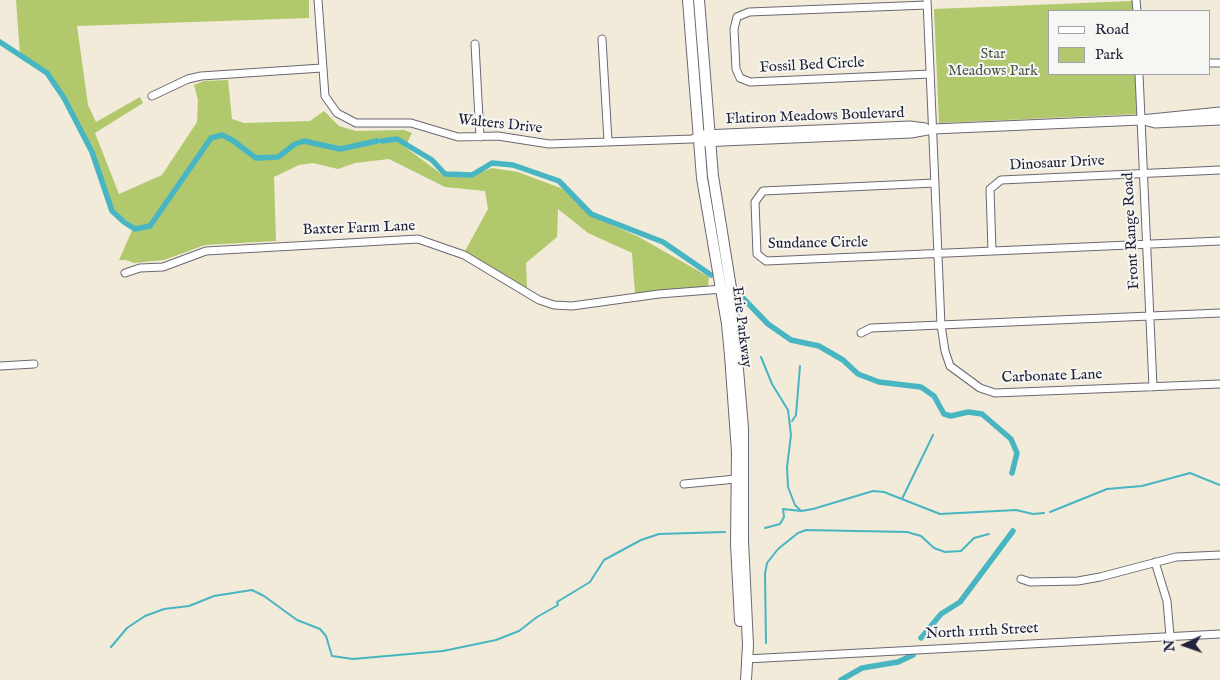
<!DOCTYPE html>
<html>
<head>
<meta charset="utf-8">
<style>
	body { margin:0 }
	#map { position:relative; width:1220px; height:680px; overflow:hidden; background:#f3ebd9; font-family:"IM FELL English",serif }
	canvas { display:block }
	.legend { position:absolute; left:1048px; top:10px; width:162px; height:65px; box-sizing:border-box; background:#f6f6f2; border:1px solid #a1a1a9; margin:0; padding:6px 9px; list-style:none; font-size:15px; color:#22223b }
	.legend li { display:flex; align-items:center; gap:10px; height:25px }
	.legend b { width:25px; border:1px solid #a1a1a9 }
	.north { position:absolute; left:1160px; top:620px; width:50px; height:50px; -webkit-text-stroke:4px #f6f6f2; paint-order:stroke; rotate:267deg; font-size:14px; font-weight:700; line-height:20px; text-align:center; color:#22223b }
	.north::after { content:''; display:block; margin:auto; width:18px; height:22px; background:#22223b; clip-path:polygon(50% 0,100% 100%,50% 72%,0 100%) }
</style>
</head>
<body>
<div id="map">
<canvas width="1220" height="680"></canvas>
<ul class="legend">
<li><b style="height:6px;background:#fff"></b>Road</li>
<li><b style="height:14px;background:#b1c86d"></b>Park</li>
</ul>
<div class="north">N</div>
</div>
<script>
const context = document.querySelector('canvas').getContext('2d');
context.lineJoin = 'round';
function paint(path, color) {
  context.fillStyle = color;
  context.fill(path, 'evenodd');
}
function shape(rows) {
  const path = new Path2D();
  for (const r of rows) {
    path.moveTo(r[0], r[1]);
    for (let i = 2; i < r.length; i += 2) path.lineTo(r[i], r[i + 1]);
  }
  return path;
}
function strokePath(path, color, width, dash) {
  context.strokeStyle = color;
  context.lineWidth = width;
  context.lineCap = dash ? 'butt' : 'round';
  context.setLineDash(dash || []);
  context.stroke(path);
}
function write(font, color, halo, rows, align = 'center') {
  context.font = font + ' "IM FELL English",serif';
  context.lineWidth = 4;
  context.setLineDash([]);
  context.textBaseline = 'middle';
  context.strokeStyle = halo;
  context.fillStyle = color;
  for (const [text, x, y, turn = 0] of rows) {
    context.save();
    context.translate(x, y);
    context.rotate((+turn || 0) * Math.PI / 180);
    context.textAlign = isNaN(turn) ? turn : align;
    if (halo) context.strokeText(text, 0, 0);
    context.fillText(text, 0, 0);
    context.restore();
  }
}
paint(shape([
	[16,0,309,0,309,18,77,26,88,105,96,122,140,97,143,103,95,133,119,194,162,175,197,122,198,100,194,85,204,81,228,80,232,119,244,123,310,121,324,111,339,126,356,131,404,130,412,133,405,147,444,176,470,176,492,168,518,172,563,189,590,215,639,237,709,277,708,286,635,294,632,253,588,233,558,209,557,237,526,263,527,288,465,251,488,209,485,191,445,187,389,159,355,163,338,169,313,163,299,165,274,177,276,241,205,245,164,260,134,263,126,260,119,260,134,226,114,211,84,134,72,110,51,76,20,54],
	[1132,1,1133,11,1049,11,1049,74,1136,74,1137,114,939,123,934,9]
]), '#b1c86d');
strokePath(shape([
	[761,357,772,384,788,410,791,435,787,467,788,487,795,505,800,510],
	[792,421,796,415,800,366],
	[902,499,933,435],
	[1050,512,1107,489,1142,486,1190,473,1220,485],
	[765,528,780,524,784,517,783,509,801,511,813,509,873,491,884,492,940,514,1016,510,1033,514,1044,513],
	[766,643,765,574,767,563,778,549,798,533,806,530,907,532,921,536,934,548,945,552,961,551,974,538,989,534],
	[111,647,127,628,145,616,164,609,189,606,214,596,252,590,264,596,297,620,320,629,326,636,332,656,353,659,443,651,496,640,519,631,537,617,558,605,557,602,590,582,604,560,641,540,659,534,725,532]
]), '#48b5c3', 2);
strokePath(shape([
	[0,42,47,73,64,98,92,152,112,211,124,222,135,229,150,226,211,138,222,135,232,140,256,158,278,157,295,144,304,141,340,149,377,141],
	[382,141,397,139,432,160,445,174,472,175,492,163,513,165,559,181,591,214,663,242,711,275],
	[740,295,768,324,791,340,819,346,843,360,858,374,879,382,921,387,934,396,944,414,951,416,968,412,982,414,1011,439,1017,453,1012,473],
	[921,638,941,614,960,602,1013,531],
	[841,680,862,668,898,662,913,655]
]), '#48b5c3', 5.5);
const minor = shape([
	[318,0,325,96,337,113,356,123,411,123,458,137,498,136,549,144,692,139,699,136],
	[927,0,941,325,945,351,950,366,980,388,995,393,1220,384],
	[1136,0,1137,11],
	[927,5,749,12,737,17,734,29,736,69,740,78,750,82,930,74],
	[602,39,608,141],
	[475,44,480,137],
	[1209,63,1220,63],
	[1139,74,1153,387],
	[152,96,188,79,201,76,322,68],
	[935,183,763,191,755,202,757,254,766,261,1220,241],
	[992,251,990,189,1001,180,1220,170],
	[125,273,140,268,163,267,206,251,418,239,464,255,539,300,554,305,572,306,659,294,723,289],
	[861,333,871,328,1220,313],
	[0,366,34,364],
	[684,484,736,479],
	[1155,562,1167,601,1170,636],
	[1021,579,1030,582,1078,581,1100,577,1176,557,1220,555],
	[746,659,1220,634]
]);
const tertiary = shape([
	[1144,120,1155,123,1220,120],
	[703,135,910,126,925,128],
	[699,142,911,133,933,129,1141,120,1220,112]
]);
const secondary = shape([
	[688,0,702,178,727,324,730,355,737,452,736,544,740,621],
	[699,0,713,176,731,288,743,428,743,541,748,645,746,680]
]);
strokePath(minor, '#6b6872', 9);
strokePath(tertiary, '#6b6872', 11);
strokePath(secondary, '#6b6872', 12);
strokePath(minor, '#fff', 7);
strokePath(tertiary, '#fff', 9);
strokePath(secondary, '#fff', 10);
write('15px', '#4d544a', '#f6f6f2', [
	["Star",993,55],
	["Meadows Park",993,72]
]);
write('15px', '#22223b', '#f6f6f2', [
	["Fossil Bed Circle",812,66,-3],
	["Flatiron Meadows Boulevard",815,117,-2],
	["Walters Drive",500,125,6],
	["Dinosaur Drive",1057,164,-3],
	["Baxter Farm Lane",359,229,-2],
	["Front Range Road",1132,231,-93],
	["Sundance Circle",818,244,-1],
	["Erie Parkway",741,327,83],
	["Carbonate Lane",1052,377,-2],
	["North 111th Street",982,632,-3]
]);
</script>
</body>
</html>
